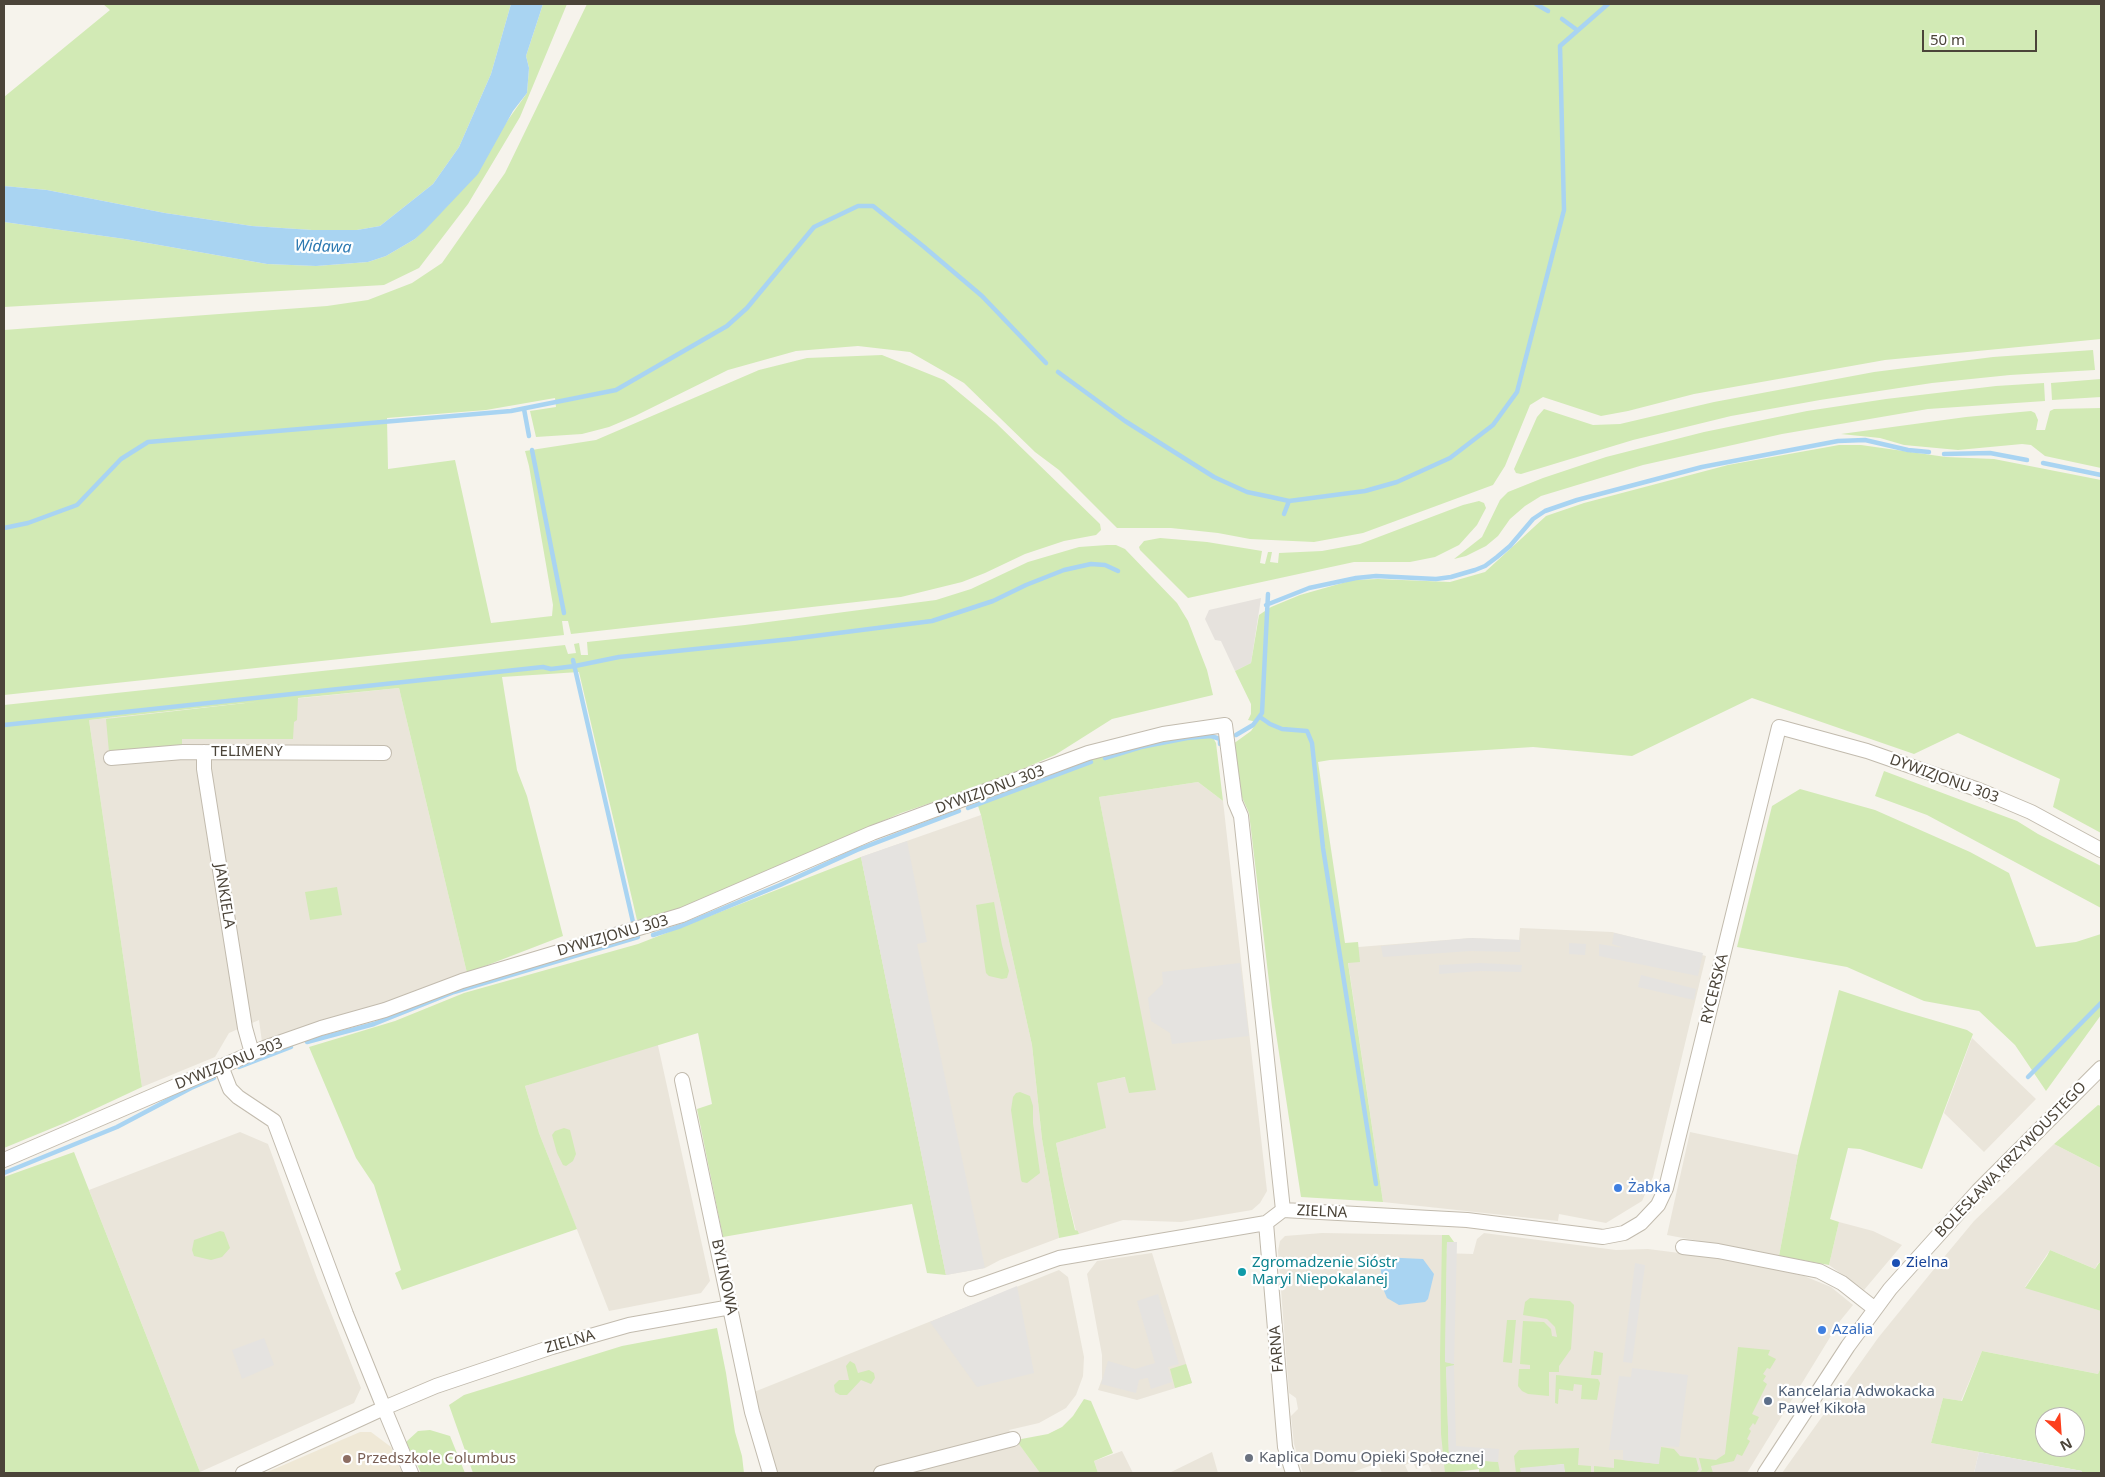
<!DOCTYPE html>
<html>
<head>
<meta charset="utf-8">
<style>
	body { margin:0 }
	#map { position:relative; width:2105px; height:1477px; overflow:hidden; background:#f6f3ec; font-family:"Noto Sans",sans-serif }
	canvas { display:block }
	.frame { position:absolute; inset:0; border:5px solid #4b4439; pointer-events:none }
	.north { position:absolute; left:2035px; top:1407px; width:50px; height:50px; box-sizing:border-box; background:#fff; border:1px solid #b7b4b0; border-radius:50%; rotate:154deg; font-size:14px; font-weight:700; line-height:20px; text-align:center; color:#4b4439 }
	.north::after { content:''; display:block; margin:auto; width:18px; height:22px; background:#fc3f1d; clip-path:polygon(50% 0,100% 100%,50% 72%,0 100%) }
	.scale { position:absolute; left:1922px; top:30px; width:115px; height:22px; box-sizing:border-box; border:2px solid #4b4439; border-top:0; padding-left:6px; font-size:15px; line-height:18px; white-space:nowrap; color:#4b4439; -webkit-text-stroke:4px #fff; paint-order:stroke }
</style>
</head>
<body>
<div id="map">
<canvas width="2105" height="1477"></canvas>
<div class="frame"></div>
<div class="north">N</div>
<div class="scale">50 m</div>
</div>
<script>
const context = document.querySelector('canvas').getContext('2d');
context.lineJoin = 'round';
function paint(path, color) {
  context.fillStyle = color;
  context.fill(path, 'evenodd');
}
function shape(rows) {
  const path = new Path2D();
  for (const r of rows) {
    path.moveTo(r[0], r[1]);
    for (let i = 2; i < r.length; i += 2) path.lineTo(r[i], r[i + 1]);
  }
  return path;
}
function strokePath(path, color, width, dash) {
  context.strokeStyle = color;
  context.lineWidth = width;
  context.lineCap = dash ? 'butt' : 'round';
  context.setLineDash(dash || []);
  context.stroke(path);
}
function write(font, color, halo, rows, align = 'center') {
  context.font = font + ' "Noto Sans",sans-serif';
  context.lineWidth = 4.5;
  context.setLineDash([]);
  context.textBaseline = 'middle';
  context.strokeStyle = halo;
  context.fillStyle = color;
  for (const [text, x, y, turn = 0] of rows) {
    context.save();
    context.translate(x, y);
    context.rotate((+turn || 0) * Math.PI / 180);
    context.textAlign = isNaN(turn) ? turn : align;
    if (halo) context.strokeText(text, 0, 0);
    context.fillText(text, 0, 0);
    context.restore();
  }
}
paint(shape([
	[399,688,467,973,381,1004,262,1042,259,1020,229,1033,215,1057,142,1087,89,720],
	[1198,782,1223,801,1267,1191,1260,1203,1252,1210,1181,1222,1123,1220,1079,1234,1078,1231,1076,1231,1064,1184,1056,1143,1105,1128,1096,1083,1126,1077,1155,1090,1099,797],
	[981,815,1032,1045,1042,1139,1059,1238,1000,1260,985,1268,946,1275,861,857],
	[1520,928,1612,932,1706,956,1653,1177,1642,1201,1606,1223,1559,1214,1558,1221,1383,1202,1346,948,1471,938,1519,940],
	[1972,1038,2036,1099,1984,1152,1944,1113],
	[657,1041,710,1281,701,1293,609,1311,539,1133,525,1086],
	[240,1132,268,1144,317,1278,361,1388,354,1403,200,1472,89,1190],
	[1690,1132,1798,1155,1779,1256,1667,1235],
	[2054,1144,2101,1168,2101,1263,2098,1263,2095,1269,2050,1250,2025,1287,2101,1311,2101,1367,2098,1374,1982,1351,1961,1401,1943,1398,1931,1443,1979,1452,1974,1473,1782,1473,1878,1338,1930,1274,1974,1221],
	[1839,1222,1873,1231,1902,1245,1864,1290,1829,1265],
	[1322,1233,1442,1235,1442,1253,1473,1254,1477,1239,1484,1233,1616,1250,1648,1249,1695,1255,1758,1265,1804,1276,1831,1287,1853,1305,1840,1321,1747,1473,1565,1473,1564,1464,1521,1469,1521,1473,1479,1473,1479,1469,1455,1473,1432,1473,1428,1464,1416,1469,1413,1462,1405,1465,1408,1472,1405,1473,1382,1473,1378,1463,1350,1473,1303,1473,1294,1444,1291,1416,1298,1409,1296,1398,1289,1393,1278,1251,1280,1241,1285,1236],
	[1152,1253,1192,1383,1137,1400,1098,1390,1102,1379,1102,1355,1087,1274,1097,1261],
	[1059,1270,1068,1277,1084,1357,1083,1376,1076,1395,1066,1408,1039,1423,1009,1430,1040,1473,765,1473,752,1438,744,1396],
	[1122,1451,1133,1473,1098,1473,1094,1461],
	[1212,1452,1218,1473,1169,1473]
]), '#eae5da');
paint(shape([
	[1261,598,1251,663,1235,671,1221,641,1215,640,1205,619,1209,610]
]), '#e6e2dd');
paint(shape([
	[360,1432,371,1432,391,1447,402,1473,265,1473]
]), '#efe8d6');
paint(shape([
	[103,4,511,4,491,74,459,147,433,184,380,226,357,230,312,230,252,226,165,213,47,190,4,186,4,97,110,10],
	[543,4,567,4,520,117,468,204,419,268,384,285,4,307,4,222,125,239,267,264,316,266,368,262,386,256,415,239,450,202,527,93,529,68,526,56],
	[587,4,2101,4,2101,339,1885,360,1694,394,1628,411,1601,416,1543,397,1530,405,1505,466,1493,485,1363,533,1314,542,1250,539,1218,533,1171,528,1117,528,1059,470,1035,452,964,383,910,352,858,346,796,351,728,370,635,416,609,427,582,434,536,437,530,411,556,407,555,398,486,410,387,418,388,469,455,460,491,623,552,616,553,605,529,466,525,451,596,440,759,370,807,358,882,355,944,380,996,423,1100,524,1101,530,1096,535,1064,541,1025,554,985,573,962,582,901,597,571,634,568,621,562,621,564,635,4,695,4,330,327,306,368,300,412,283,442,263,505,173],
	[2093,350,2095,370,2010,375,1932,383,1820,400,1731,416,1633,440,1521,474,1516,473,1514,469,1537,417,1544,409,1593,425,1620,424,1714,402,1874,372,1993,357],
	[2101,379,2101,397,2052,400,2051,383],
	[2044,383,2045,401,1928,409,1782,434,1643,465,1541,496,1525,506,1510,519,1498,536,1486,546,1466,556,1454,559,1482,537,1500,500,1508,492,1543,478,1606,457,1704,432,1807,411,1886,399,1996,386],
	[2101,408,2101,468,2045,456,2031,445,2022,444,1958,450,1904,445,1880,438,1841,434,1966,417,2031,411,2035,413,2038,420,2036,430,2045,430,2050,411,2054,409],
	[1839,445,1861,445,1946,457,1994,459,2101,480,2101,833,2053,807,2060,779,1958,733,1914,754,1752,698,1632,756,1533,747,1330,760,1318,762,1345,943,1358,942,1360,962,1348,963,1383,1202,1301,1197,1272,1007,1249,813,1237,786,1233,744,1251,731,1257,722,1248,720,1251,714,1251,704,1235,671,1251,663,1259,615,1271,607,1300,595,1353,580,1378,579,1450,582,1485,572,1546,516,1584,503,1728,465],
	[1479,501,1484,503,1486,508,1477,525,1459,545,1435,557,1410,562,1354,562,1188,598,1140,550,1139,547,1144,541,1160,538,1207,542,1262,551,1260,563,1265,564,1268,552,1272,552,1270,562,1278,563,1279,553,1322,551,1360,544,1463,505],
	[1107,545,1116,545,1125,549,1177,603,1188,621,1207,670,1213,695,1112,719,1055,755,992,782,901,813,685,907,637,920,579,672,502,677,517,770,527,796,563,936,467,973,399,688,298,698,297,720,294,722,293,739,182,739,182,746,150,747,109,752,106,719,263,701,89,720,142,1087,67,1122,4,1148,4,705,565,645,568,654,576,653,574,644,579,643,581,655,588,655,587,642,745,625,936,600,971,589,1028,562,1079,547],
	[1195,734,1211,734,1216,743,1223,801,1198,782,1099,797,1156,1090,1129,1093,1125,1077,1097,1083,1106,1128,1056,1143,1064,1184,1075,1230,1078,1231,1079,1234,1059,1238,1042,1139,1032,1045,981,815,976,800,1083,759],
	[1884,771,2017,821,2038,834,2101,866,2101,908,1927,815,1875,796],
	[1800,789,1875,810,1970,852,2009,873,2036,947,2076,942,2101,934,2101,1015,2046,1091,2015,1045,1979,1011,1924,1001,1847,967,1737,947,1772,806],
	[861,857,946,1275,927,1273,912,1204,723,1237,697,1109,712,1104,698,1033,525,1086,539,1133,577,1229,402,1290,395,1273,401,1270,374,1185,356,1158,309,1047,395,1021,464,993,638,944],
	[337,887,342,915,310,920,305,892],
	[994,902,1002,945,1009,971,1007,978,1002,979,989,976,986,973,976,905],
	[1839,990,1902,1011,1967,1030,1973,1034,1922,1169,1860,1149,1848,1148,1830,1219,1839,1222,1829,1265,1779,1256,1798,1155],
	[1020,1092,1030,1096,1033,1106,1033,1123,1040,1173,1027,1183,1022,1182,1021,1180,1011,1110,1013,1097,1016,1093],
	[2098,1105,2101,1106,2101,1168,2054,1144],
	[564,1128,570,1130,576,1154,573,1161,566,1166,563,1165,557,1153,552,1135,555,1131],
	[74,1152,200,1472,198,1473,4,1473,4,1177],
	[220,1231,224,1232,230,1248,222,1257,211,1260,194,1256,192,1250,194,1240],
	[1442,1235,1449,1235,1454,1242,1447,1242,1445,1362,1454,1364,1454,1366,1446,1367,1449,1458,1498,1462,1500,1473,1479,1473,1479,1469,1445,1473,1441,1434,1440,1359],
	[2050,1250,2095,1269,2099,1263,2101,1263,2101,1311,2025,1288,2047,1256],
	[1530,1298,1570,1301,1574,1305,1571,1349,1559,1366,1559,1372,1549,1372,1549,1396,1528,1394,1522,1391,1518,1386,1519,1369,1530,1369,1530,1365,1520,1364,1523,1321,1544,1322,1551,1329,1552,1336,1557,1337,1555,1327,1547,1319,1523,1315,1525,1302],
	[1507,1320,1516,1320,1512,1363,1503,1362],
	[717,1328,726,1373,735,1432,742,1456,744,1473,473,1473,449,1405,464,1395,622,1346],
	[1738,1347,1770,1350,1768,1355,1776,1359,1770,1369,1767,1368,1763,1374,1766,1376,1763,1381,1767,1384,1752,1414,1759,1417,1755,1425,1753,1423,1749,1429,1751,1431,1747,1439,1750,1441,1742,1456,1737,1454,1734,1461,1711,1466,1713,1473,1699,1473,1702,1470,1699,1458,1716,1460,1725,1454],
	[1594,1351,1603,1353,1601,1375,1591,1375],
	[1982,1351,2098,1374,2101,1367,2101,1473,2082,1473,2082,1471,1931,1443,1943,1398,1962,1401],
	[2045,1417,2075,1417,2075,1447,2045,1447],
	[850,1361,855,1364,858,1373,869,1370,874,1373,875,1378,871,1384,861,1380,847,1395,840,1395,835,1392,834,1385,839,1380,849,1380,846,1366],
	[1186,1364,1192,1383,1175,1388,1170,1369],
	[1556,1375,1598,1379,1600,1383,1597,1400,1581,1399,1582,1385,1574,1384,1573,1391,1559,1389,1558,1404,1555,1403],
	[1084,1399,1091,1401,1113,1453,1094,1461,1098,1473,1040,1473,1016,1440,1048,1434,1062,1427,1073,1416],
	[430,1430,450,1436,465,1473,421,1473,406,1442,418,1431],
	[1661,1447,1674,1449,1680,1456,1696,1458,1699,1469,1696,1473,1594,1473,1594,1466,1614,1468,1614,1459,1658,1464],
	[1579,1448,1578,1465,1591,1466,1591,1473,1565,1473,1563,1464,1521,1469,1521,1473,1516,1473,1514,1456,1519,1450]
]), '#d2eab5');
paint(shape([
	[907,841,927,942,917,944,985,1268,946,1275,861,857],
	[1614,933,1703,953,1698,976,1599,956,1599,944,1624,948,1612,944],
	[1471,938,1521,940,1520,952,1471,951,1383,957,1381,946],
	[1569,943,1586,944,1585,955,1569,954],
	[1240,963,1249,1036,1172,1044,1170,1033,1151,1021,1148,998,1163,984,1162,972],
	[1480,963,1522,965,1521,972,1480,971,1439,974,1439,965],
	[1641,975,1696,989,1694,1000,1638,987],
	[1447,1242,1457,1242,1454,1364,1445,1362],
	[1635,1263,1645,1265,1632,1363,1623,1362],
	[1017,1286,1034,1373,977,1387,930,1322],
	[1158,1294,1179,1364,1168,1367,1172,1382,1151,1389,1148,1378,1146,1378,1139,1380,1136,1393,1101,1384,1108,1361,1135,1369,1155,1363,1137,1301],
	[264,1338,274,1365,242,1379,232,1350],
	[1454,1365,1456,1446,1499,1449,1498,1462,1449,1458,1446,1367],
	[1632,1368,1688,1375,1679,1447,1661,1446,1659,1464,1623,1460,1623,1450,1609,1450,1619,1376,1631,1377],
	[1979,1452,2082,1471,2082,1473,1974,1473],
	[1564,1464,1565,1473,1521,1473,1520,1468]
]), '#e5e3e0');
paint(shape([
	[511,4,543,4,526,56,529,68,527,93,513,111,478,174,425,230,415,239,386,256,368,262,316,266,267,264,125,239,4,222,4,186,47,190,165,213,252,226,312,230,357,230,380,226,433,184,459,147,491,74],
	[1380,1257,1423,1259,1434,1274,1428,1299,1425,1302,1399,1305,1387,1298,1382,1286]
]), '#a9d4f2');
strokePath(shape([
	[1536,4,1548,11],
	[1562,19,1577,30],
	[1058,372,1125,421,1214,477,1247,492,1271,497,1289,501,1365,491,1397,482,1450,458,1493,425,1517,392,1564,210,1560,46,1608,4],
	[524,409,529,436],
	[532,450,564,613],
	[1944,454,1990,453,2027,460],
	[2043,463,2101,475],
	[1284,514,1289,501],
	[4,528,28,523,77,505,121,459,148,442,511,411,616,390,727,326,747,308,814,227,858,206,873,206,923,246,982,296,1046,363],
	[1266,605,1309,588,1356,578,1376,576,1436,579,1451,577,1475,570,1485,566,1497,557,1510,546,1533,519,1545,511,1577,500,1702,467,1838,441,1865,440,1908,450,1929,452],
	[573,660,633,922],
	[1260,717,1270,724,1282,729,1307,731,1312,743,1323,848,1376,1184],
	[4,725,543,667,551,669,575,666,619,657,791,639,932,621,993,601,1026,585,1064,570,1091,564,1105,565,1118,571],
	[1236,735,1253,725,1262,713,1268,594],
	[1105,758,1141,747,1187,738,1211,736,1220,739,1220,744],
	[968,808,1091,762],
	[653,935,681,926,780,885,857,850,959,811],
	[307,1042,374,1024,454,992,638,937],
	[239,1067,291,1047],
	[2028,1077,2101,1003],
	[4,1173,117,1127,191,1088,214,1078]
]), '#a9d4f2', 4.5);
const minor = shape([
	[204,752,204,769,245,1028,252,1053],
	[111,758,183,752,384,753],
	[221,1066,230,1089,238,1097,274,1121,346,1314,384,1408,436,1386,552,1347,629,1325,731,1307],
	[682,1080,752,1412,770,1473],
	[4,1160,264,1048,321,1028,385,1010,462,981,682,915,872,833,1088,753,1163,734,1225,725,1235,802,1241,816,1283,1210],
	[1266,1223,1285,1447,1293,1473],
	[1683,1247,1718,1251,1819,1271,1842,1283,1875,1309],
	[971,1289,1059,1258,1266,1223,1283,1210,1467,1220,1603,1237,1624,1233,1641,1223,1658,1205,1666,1188,1779,727,1867,751,1979,790,2031,812,2101,850],
	[243,1473,384,1408,411,1473],
	[881,1473,1013,1439],
	[1765,1473,1848,1346,1890,1289,1978,1191,2101,1068]
]);
strokePath(minor, '#c2bbae', 16);
strokePath(minor, '#fff', 14);
for (const [x, y, r, color] of [
	[1618,1188,5,"#3f7fe0"],
	[1896,1263,5,"#1a4fb4"],
	[1242,1272,5,"#0f9aa8"],
	[1822,1330,5,"#3f7fe0"],
	[1768,1401,5,"#5c6f8a"],
	[1249,1458,5,"#6b7280"],
	[347,1459,5,"#8d6e63"]
]) {
  const dot = new Path2D();
  dot.arc(x, y, r, 0, 2 * Math.PI);
  context.fillStyle = color;
  context.fill(dot);
  strokePath(dot, '#fff', 2);
}
write('15px', '#4b4439', '#fff', [
	["TELIMENY",247,752],
	["DYWIZJONU 303",1944,779,20],
	["DYWIZJONU 303",990,790,-20],
	["JANKIELA",224,896,81],
	["DYWIZJONU 303",613,936,-16],
	["RYCERSKA",1715,989,-76],
	["DYWIZJONU 303",229,1064,-22],
	["BOLESŁAWA KRZYWOUSTEGO",2011,1160,-46],
	["ZIELNA",1322,1212,3],
	["BYLINOWA",724,1277,78],
	["ZIELNA",570,1342,-16],
	["FARNA",1277,1349,-94]
]);
write('15px', '#366cbe', '#fff', [
	["Żabka",1628,1188],
	["Azalia",1832,1330]
], 'left');
write('15px', '#0d838f', '#fff', [
	["Zgromadzenie Sióstr",1252,1263],
	["Maryi Niepokalanej",1252,1280]
], 'left');
write('15px', '#164399', '#fff', [
	["Zielna",1906,1263]
], 'left');
write('15px', '#4e5e75', '#fff', [
	["Kancelaria Adwokacka",1778,1392],
	["Paweł Kikoła",1778,1409]
], 'left');
write('15px', '#5b616d', '#fff', [
	["Kaplica Domu Opieki Społecznej",1259,1458]
], 'left');
write('15px', '#785e54', '#fff', [
	["Przedszkole Columbus",357,1459]
], 'left');
write('italic 16px', '#2e7ab2', '#fff', [
	["Widawa",323,247,2]
]);
</script>
</body>
</html>
